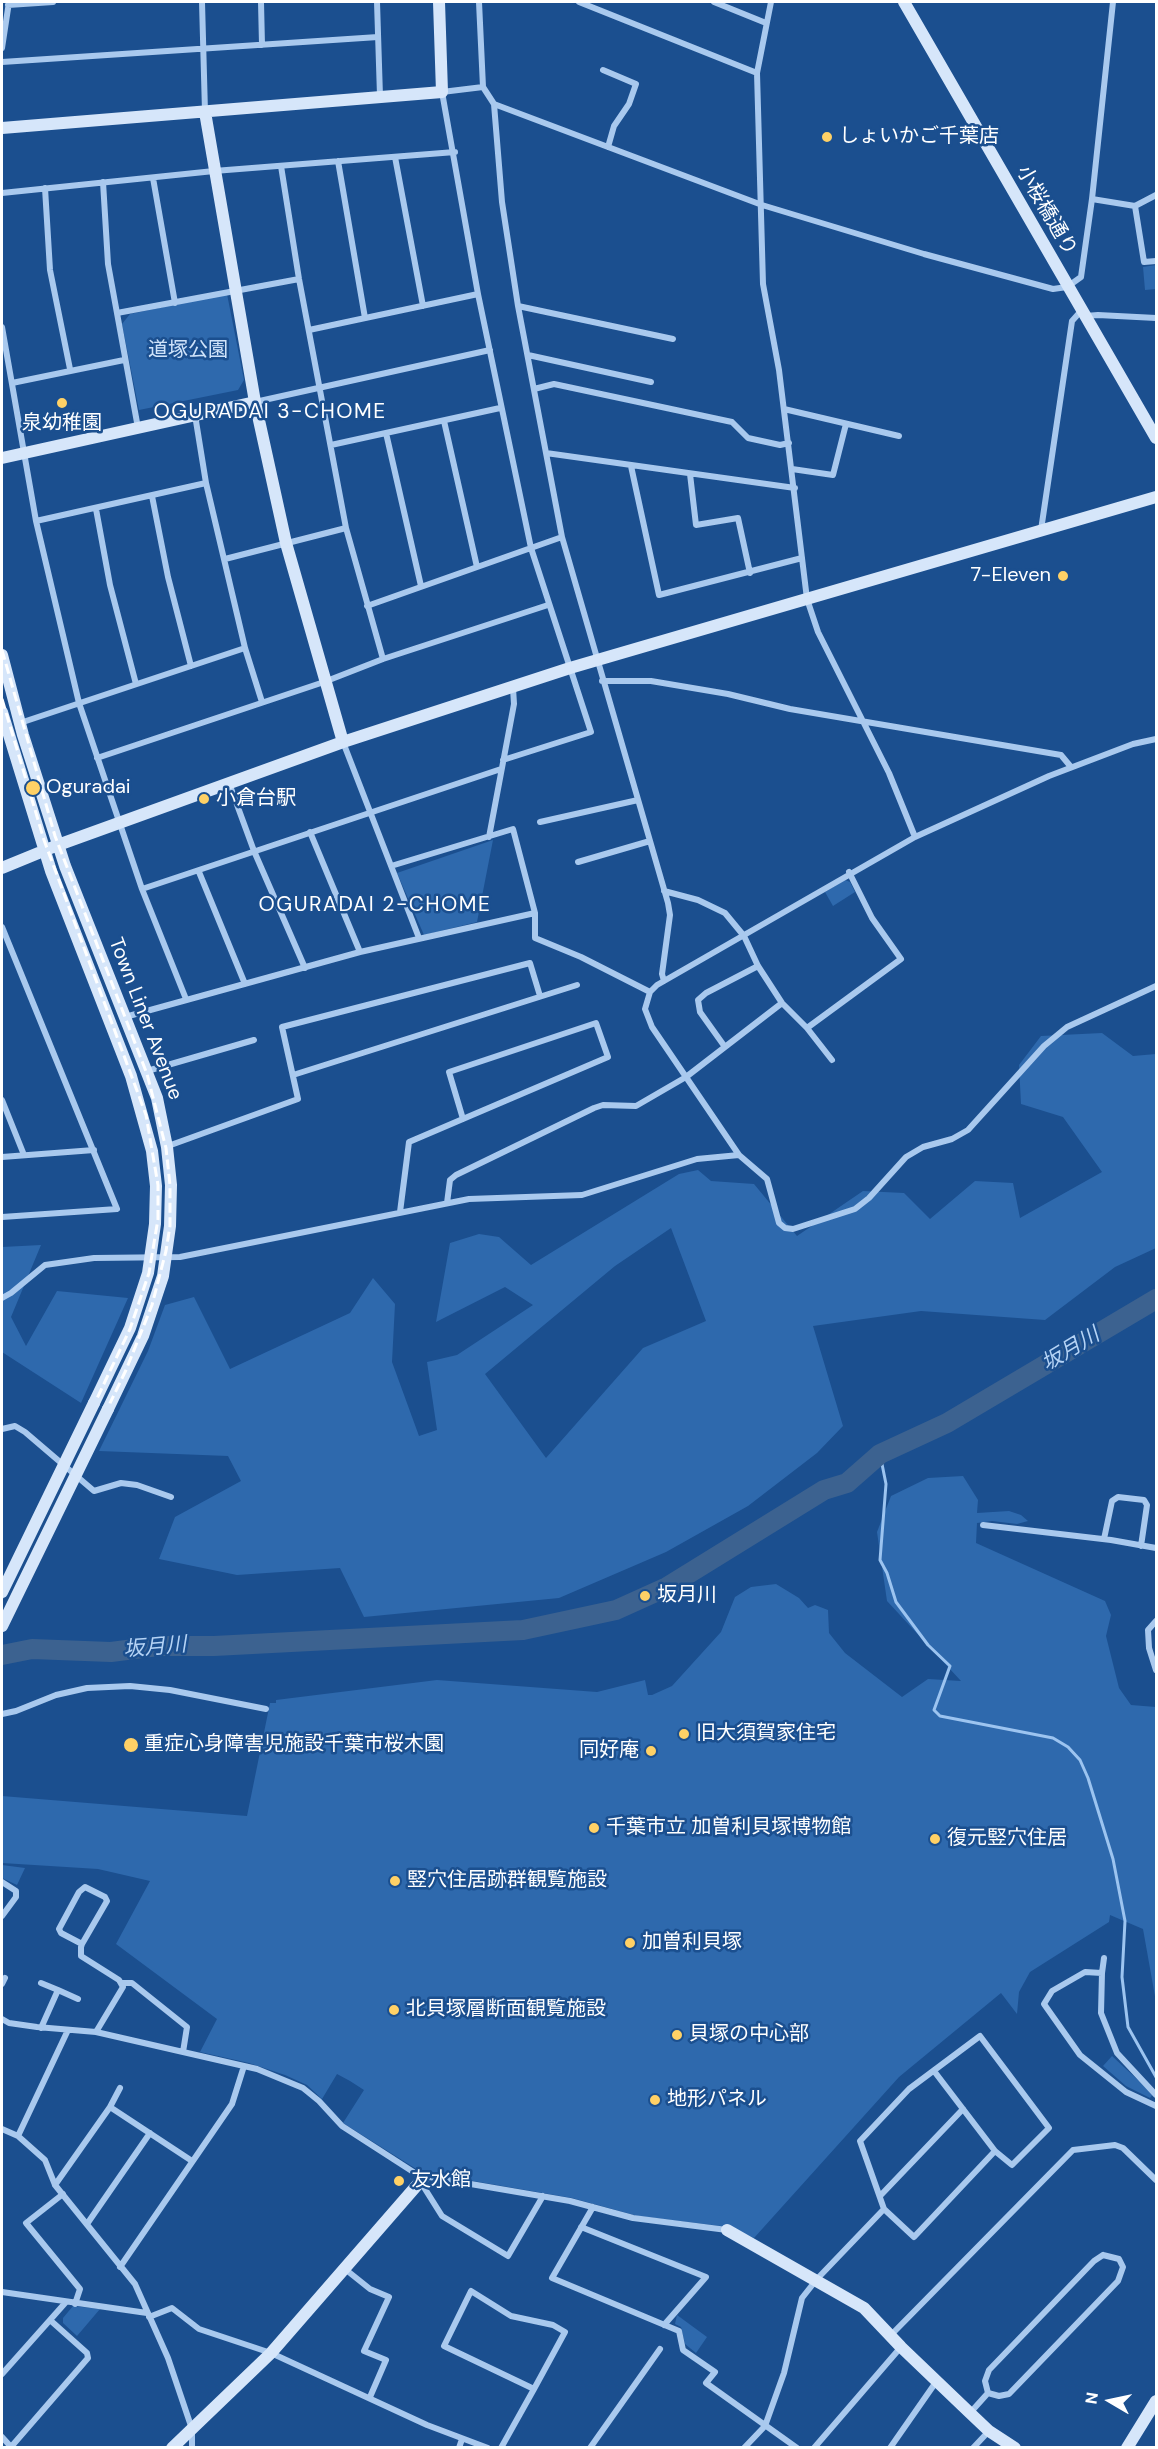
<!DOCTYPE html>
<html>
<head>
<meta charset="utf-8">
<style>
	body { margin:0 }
	#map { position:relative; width:1158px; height:2449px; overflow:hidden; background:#1b4f8f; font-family:"DM Sans",sans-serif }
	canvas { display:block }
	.frame { position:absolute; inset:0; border:3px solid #fff; pointer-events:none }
	.north { position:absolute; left:1080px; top:2371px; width:60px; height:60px; -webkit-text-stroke:4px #1b4f8f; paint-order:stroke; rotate:279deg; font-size:16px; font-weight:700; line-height:24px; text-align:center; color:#fff }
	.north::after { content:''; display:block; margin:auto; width:21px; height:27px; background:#fff; clip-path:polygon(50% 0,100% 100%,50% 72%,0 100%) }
</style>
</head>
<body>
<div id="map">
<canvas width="1158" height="2449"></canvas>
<div class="frame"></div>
<div class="north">N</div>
</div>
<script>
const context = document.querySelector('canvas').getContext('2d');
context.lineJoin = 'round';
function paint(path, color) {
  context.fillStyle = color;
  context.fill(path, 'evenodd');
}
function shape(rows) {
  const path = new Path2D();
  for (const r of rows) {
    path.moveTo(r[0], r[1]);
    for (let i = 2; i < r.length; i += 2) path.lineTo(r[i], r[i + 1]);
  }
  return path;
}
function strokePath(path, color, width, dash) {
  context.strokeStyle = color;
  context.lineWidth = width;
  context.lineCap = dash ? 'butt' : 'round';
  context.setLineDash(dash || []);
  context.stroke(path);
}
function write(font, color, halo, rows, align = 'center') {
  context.font = font + ' "DM Sans","Noto Sans JP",sans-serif';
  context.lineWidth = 5;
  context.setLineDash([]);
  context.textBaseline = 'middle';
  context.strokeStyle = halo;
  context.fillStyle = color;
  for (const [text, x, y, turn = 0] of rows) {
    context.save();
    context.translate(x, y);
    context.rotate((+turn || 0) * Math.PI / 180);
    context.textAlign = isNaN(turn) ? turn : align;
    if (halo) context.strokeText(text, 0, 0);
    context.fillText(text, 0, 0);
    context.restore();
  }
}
paint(shape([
	[1156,265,1156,289,1145,290,1143,267],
	[227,294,244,380,238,390,139,410,122,324,130,314],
	[493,840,477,922,424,935,397,873],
	[845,880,850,882,855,892,833,906,825,892],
	[1102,1033,1133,1056,1156,1054,1156,1248,1115,1267,1045,1320,921,1311,813,1326,843,1426,817,1453,748,1506,666,1552,559,1598,364,1617,340,1568,237,1575,159,1559,175,1517,241,1481,228,1456,99,1451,148,1351,165,1305,194,1297,230,1369,350,1313,373,1278,395,1304,392,1362,419,1436,437,1430,427,1362,457,1355,533,1305,505,1287,436,1322,450,1243,479,1234,499,1237,531,1265,679,1174,698,1170,711,1181,754,1184,797,1236,863,1191,904,1193,930,1219,975,1181,1013,1183,1020,1218,1102,1172,1063,1117,1021,1104,1019,1065,1041,1036],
	[671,1228,706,1321,643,1348,546,1458,485,1374,615,1266],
	[41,1245,11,1317,26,1346,57,1291,128,1298,81,1403,2,1352,2,1247],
	[963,1476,978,1500,977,1513,1009,1511,1021,1515,1028,1521,1017,1524,992,1521,977,1523,976,1543,1105,1601,1111,1615,1106,1636,1119,1688,1131,1705,1156,1707,1156,2002,1143,1929,1110,1915,1109,1922,1030,1972,1019,1992,1017,2014,1001,1993,899,2077,754,2238,729,2227,638,2216,572,2198,421,2172,343,2123,364,2090,350,2081,337,2074,322,2099,307,2085,285,2075,249,2063,200,2052,217,2019,116,1944,150,1881,98,1869,2,1863,2,1796,247,1816,270,1703,276,1703,276,1700,437,1680,597,1692,645,1680,648,1695,652,1695,672,1686,721,1632,735,1597,751,1587,776,1584,799,1598,808,1608,815,1605,828,1610,829,1633,845,1653,902,1697,928,1679,961,1681,887,1601,877,1532,891,1496,928,1478],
	[2,1865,25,1868,17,1885,2,1878],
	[1112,2056,1153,2094,1150,2098,1126,2086,1103,2066],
	[73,2306,100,2309,77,2336,63,2323,63,2318],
	[677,2315,707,2337,696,2353,685,2344,681,2327,675,2324]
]), '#2e69ad');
strokePath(shape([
	[880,1454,886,1484,880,1560,887,1573,896,1602,928,1645,950,1666,934,1710,940,1716,1053,1738,1068,1747,1080,1760,1088,1778,1113,1859,1125,1921,1122,1977,1128,2027,1156,2077]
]), '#9cc4f0', 3);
strokePath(shape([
	[2,1655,32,1649,111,1652,158,1646,214,1646,523,1630,616,1610,667,1587,824,1490,847,1483,880,1454,947,1423,1156,1299]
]), '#3c6290', 20);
strokePath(shape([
	[202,2,205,112],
	[261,2,262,45],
	[377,2,380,96],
	[479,2,483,87,494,104,502,202,518,306,562,537,668,903,670,915,662,974,664,981],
	[579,2,757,73],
	[714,2,766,23],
	[771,2,757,73,763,284,779,370,807,599,818,632,889,773,915,837],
	[8,5,53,2],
	[2,48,9,2],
	[2,62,378,37],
	[603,70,636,84,629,104,614,126,608,147],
	[483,87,442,92,478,294,531,548,591,732,503,760],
	[494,104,762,205,924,254,1053,289,1067,287,1081,277,1092,199,1135,206,1156,195],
	[395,157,423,306],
	[338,161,365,318],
	[281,166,299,279,346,528,383,659],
	[153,178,175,303],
	[103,182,108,264,138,428],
	[45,188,50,270,70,369],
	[2,193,214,171,455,152],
	[1092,199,1113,2],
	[1135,206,1144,262,1156,261],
	[518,306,673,339],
	[117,313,299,279],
	[1085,316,1098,315,1156,318],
	[2,327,36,521,79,703,142,889,186,999],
	[309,330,478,294],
	[528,355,651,382],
	[12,383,124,360],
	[534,389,554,384,732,422,748,438,780,445,789,443],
	[255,402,490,350],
	[784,409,899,436],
	[195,415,206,483,245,648,262,702],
	[444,421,477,567],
	[386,433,421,586],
	[331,445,500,408],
	[546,453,795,488],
	[631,466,659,595,802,558],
	[792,469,833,475,846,424],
	[690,474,696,525,738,518,750,573],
	[152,496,168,577,191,666],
	[96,509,110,585,136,684],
	[36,521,206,483],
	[1041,530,1072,321,1081,311],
	[225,559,346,528],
	[367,606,562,537],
	[602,681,651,681,728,694,790,709,1061,755,1071,767],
	[20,723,245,648],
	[1156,739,1133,744,1049,776,915,837,657,985,650,992,645,1009,652,1027,739,1155,767,1179,779,1223,785,1228,793,1229,855,1209,869,1198,906,1157,923,1147,952,1139,968,1130,1044,1046,1067,1027,1156,986],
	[343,742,419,938],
	[97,758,324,682,383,659,548,605],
	[229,783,254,851,305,968],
	[540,822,638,800],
	[310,832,360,952],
	[489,837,514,704,513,688],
	[578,862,650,841],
	[391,866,513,829,535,913,535,938,581,957,650,992],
	[199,872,245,984],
	[142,889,501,769],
	[664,891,698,900,725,913,744,936,758,966,782,1003,807,1028,832,1060],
	[2,927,117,1209,2,1217],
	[125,1017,360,952,535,913],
	[807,1028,901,959,872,918,849,872],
	[725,1047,700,1012,698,1000,706,993,758,966],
	[147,1071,254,1040],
	[293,1075,577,985],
	[2,1100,24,1155],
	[168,1146,298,1099,282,1027,530,963,540,996],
	[2,1157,94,1150],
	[447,1203,450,1180,456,1175,594,1108,603,1105,636,1106,686,1077,782,1003],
	[400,1212,409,1142,608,1057,596,1023,449,1072,463,1119],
	[2,1298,11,1293,45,1265,94,1258,180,1257,469,1199,582,1195,697,1159,739,1155],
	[2,1429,15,1426,25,1432,94,1491,121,1483,137,1485,171,1497],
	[983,1525,1111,1540,1156,1548],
	[1104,1539,1112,1501,1118,1497,1144,1500,1147,1505,1141,1546],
	[1156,1621,1148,1630,1149,1648,1156,1670],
	[2,1714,16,1711,56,1695,87,1688,130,1686,170,1690,266,1709],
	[2,1882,16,1891,16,1897,2,1916],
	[82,1944,61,1933,59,1929,79,1892,85,1887,105,1897,107,1901,82,1944,81,1947,81,1956,119,1980,123,1987,96,2032],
	[1104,1958,1102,1973,1085,1972,1052,1991,1044,2004,1080,2055,1126,2092,1156,2106],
	[1102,1973,1101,2013,1117,2053,1156,2095],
	[121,1983,132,1983,187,2027,183,2052],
	[2,1984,5,1978],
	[58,1990,78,1999],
	[2,2019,9,2023,37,2027,96,2032,257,2069,303,2088,319,2101,342,2126,418,2175,570,2201,633,2218,727,2230],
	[41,2028,58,1990,41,1983],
	[934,2071,995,2151,1012,2165,1049,2128,980,2036,909,2089,860,2141,884,2209,914,2237,995,2151],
	[110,2107,120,2088],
	[2,2129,18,2136,45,2160,55,2185,135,2284,168,2358,192,2429,192,2448],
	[18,2136,68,2030],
	[420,2181,442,2216,508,2256,543,2196],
	[55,2185,110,2107,192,2161],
	[63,2194,26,2223,80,2289,75,2304],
	[880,2196,963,2109],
	[593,2207,552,2278,679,2331,683,2350,715,2372,706,2383,797,2448],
	[87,2224,150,2133],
	[581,2227,706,2277,664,2325],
	[1103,2255,1119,2259,1123,2267,1118,2281,1009,2394,999,2396,988,2393,985,2381,989,2370,1094,2261,1103,2255],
	[120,2267,232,2104,244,2066],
	[345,2269,370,2289,389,2297,364,2351,386,2360,370,2397],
	[2,2292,147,2313],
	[149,2317,172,2308,199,2329,271,2353,427,2425,488,2448],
	[890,2336,1073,2150,1115,2145,1123,2148,1156,2180],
	[2,2374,66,2302],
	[970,2413,988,2393],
	[2,2437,12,2448],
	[11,2447,88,2358,87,2353,50,2320],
	[459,2448,462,2439],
	[501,2448,534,2389,565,2332,553,2325,511,2316,471,2291,444,2346,534,2389],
	[590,2448,660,2349],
	[744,2448,765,2426,784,2373,802,2298,817,2279,884,2209],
	[814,2448,901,2347],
	[890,2448,936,2382],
	[973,2448,989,2431]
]), '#a9c9ee', 6);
strokePath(shape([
	[904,2,1156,438],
	[205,112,255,402,286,543,343,742],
	[2,128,442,92,439,2],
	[2,458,255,402],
	[2,655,23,735,65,866,157,1098,167,1147,171,1185,170,1226,163,1276,143,1336,108,1409],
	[2,712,51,871,131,1076,152,1151,156,1186,155,1224,148,1273,130,1328,94,1403],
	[2,868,58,845,343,742,570,668,1156,497],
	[727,2230,864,2308,901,2347,970,2413,989,2431,1015,2448],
	[172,2448,271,2353,425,2176],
	[1127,2448,1156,2401]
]), '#d6e6fa', 12);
strokePath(shape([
	[2,650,55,836,147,1074,166,1148,170,1185,170,1226,166,1251,152,1305,126,1370,2,1627],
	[2,699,44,840,146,1115,158,1185,158,1219,149,1273,130,1329,2,1598]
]), '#fff', 3, [10, 4.5]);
strokePath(shape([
	[2,1592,94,1403],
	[2,1626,108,1409]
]), '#d6e6fa', 12);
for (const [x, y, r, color] of [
	[827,137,6,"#ffd166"],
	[62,403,6,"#ffd166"],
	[1063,576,6,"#ffd166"],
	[33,788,8,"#ffd166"],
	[204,799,6,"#ffd166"],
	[645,1596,6,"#ffd166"],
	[684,1734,6,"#ffd166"],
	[131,1745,8,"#ffd166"],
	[651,1751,6,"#ffd166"],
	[594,1828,6,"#ffd166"],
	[935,1839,6,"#ffd166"],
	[395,1881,6,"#ffd166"],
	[630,1943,6,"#ffd166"],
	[394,2010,6,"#ffd166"],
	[677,2035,6,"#ffd166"],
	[655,2100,6,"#ffd166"],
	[399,2181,6,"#ffd166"]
]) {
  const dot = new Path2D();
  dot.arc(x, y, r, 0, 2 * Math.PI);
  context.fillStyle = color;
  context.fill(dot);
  strokePath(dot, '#1b4f8f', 2);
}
write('20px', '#fff', '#1b4f8f', [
	["しょいかご千葉店",839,137],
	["泉幼稚園",62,424,"center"],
	["7-Eleven",1051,576,"right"],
	["Oguradai",46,788],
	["小倉台駅",216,799],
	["坂月川",657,1596],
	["旧大須賀家住宅",696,1734],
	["重症心身障害児施設千葉市桜木園",144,1745],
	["同好庵",639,1751,"right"],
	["千葉市立 加曽利貝塚博物館",606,1828],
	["復元竪穴住居",947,1839],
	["竪穴住居跡群観覧施設",407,1881],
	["加曽利貝塚",642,1943],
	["北貝塚層断面観覧施設",406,2010],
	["貝塚の中心部",689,2035],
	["地形パネル",667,2100],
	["友水館",411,2181]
], 'left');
write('20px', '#fff', '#1b4f8f', [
	["小桜橋通り",1046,211,60],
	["Town Liner Avenue",145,1019,69]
]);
write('20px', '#cfe3fa', '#1b4f8f', [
	["道塚公園",188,351]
]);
context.letterSpacing = '1.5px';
write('21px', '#fff', '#1b4f8f', [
	["OGURADAI 3-CHOME",270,412],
	["OGURADAI 2-CHOME",375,905]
]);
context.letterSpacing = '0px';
write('italic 21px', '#b5d3f5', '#1b4f8f', [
	["坂月川",1071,1350,-31],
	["坂月川",155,1648,-5]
]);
</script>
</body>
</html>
